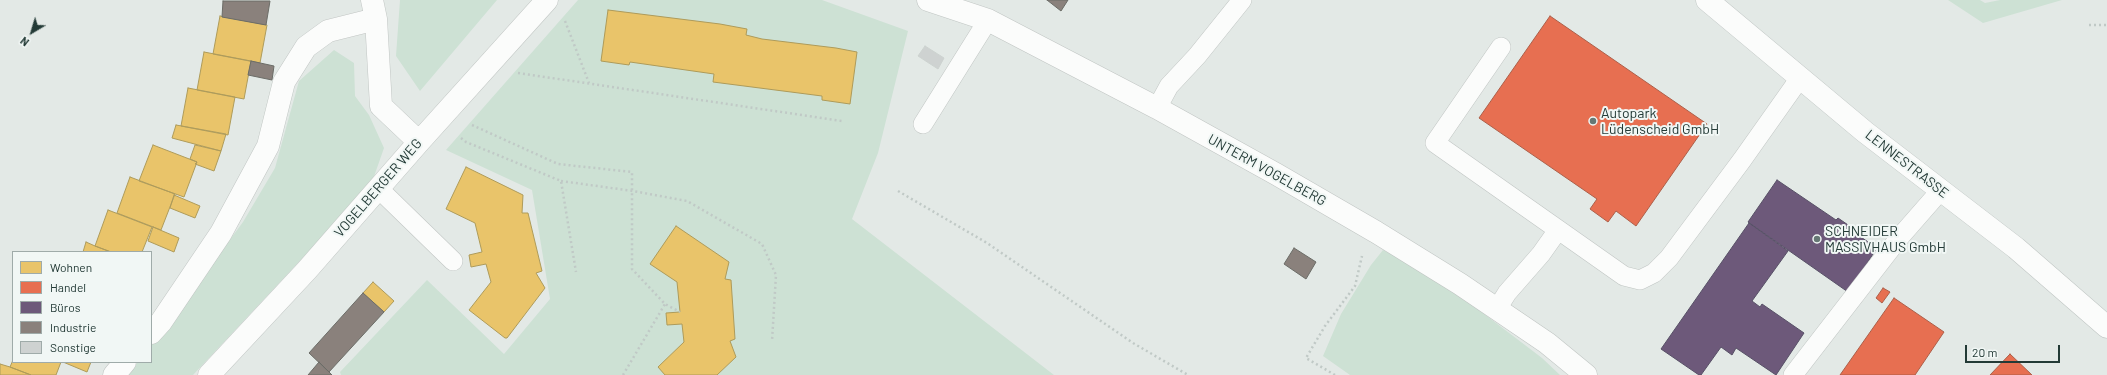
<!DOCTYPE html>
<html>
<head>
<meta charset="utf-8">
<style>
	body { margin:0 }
	#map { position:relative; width:2107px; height:375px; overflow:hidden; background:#e3e9e6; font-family:Barlow,sans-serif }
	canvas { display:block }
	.legend { position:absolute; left:12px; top:251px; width:140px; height:112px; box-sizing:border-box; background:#f1f7f5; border:1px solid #9faba9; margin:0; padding:5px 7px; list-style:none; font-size:12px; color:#233a36 }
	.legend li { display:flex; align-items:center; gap:8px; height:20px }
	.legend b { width:20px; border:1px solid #9faba9 }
	.north { position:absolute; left:12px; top:12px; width:40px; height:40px; -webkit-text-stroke:3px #f1f7f5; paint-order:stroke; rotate:218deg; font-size:11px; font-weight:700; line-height:16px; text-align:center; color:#233a36 }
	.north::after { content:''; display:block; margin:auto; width:14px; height:18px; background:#233a36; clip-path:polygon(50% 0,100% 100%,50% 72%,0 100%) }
	.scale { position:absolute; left:1965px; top:345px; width:95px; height:18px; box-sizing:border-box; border:2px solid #233a36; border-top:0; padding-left:5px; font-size:12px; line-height:14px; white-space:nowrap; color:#233a36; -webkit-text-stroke:3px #f1f7f5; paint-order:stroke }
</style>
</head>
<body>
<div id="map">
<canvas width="2107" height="375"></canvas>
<ul class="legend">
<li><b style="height:11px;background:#e9c46a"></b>Wohnen</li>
<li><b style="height:11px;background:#e76f51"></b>Handel</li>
<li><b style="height:11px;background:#6d597a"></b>Büros</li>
<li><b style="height:11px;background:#8a817c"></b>Industrie</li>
<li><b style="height:11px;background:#ced2d1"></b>Sonstige</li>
</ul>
<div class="north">N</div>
<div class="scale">20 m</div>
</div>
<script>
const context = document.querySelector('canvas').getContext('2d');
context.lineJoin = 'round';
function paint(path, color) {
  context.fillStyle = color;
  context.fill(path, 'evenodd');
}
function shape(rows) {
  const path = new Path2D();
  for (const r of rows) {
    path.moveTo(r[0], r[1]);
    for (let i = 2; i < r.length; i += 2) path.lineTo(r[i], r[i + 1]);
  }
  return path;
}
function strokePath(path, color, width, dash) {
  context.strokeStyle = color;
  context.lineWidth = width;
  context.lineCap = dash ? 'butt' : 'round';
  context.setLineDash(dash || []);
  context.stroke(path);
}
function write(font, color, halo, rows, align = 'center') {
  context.font = font + ' Barlow,sans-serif';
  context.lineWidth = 4;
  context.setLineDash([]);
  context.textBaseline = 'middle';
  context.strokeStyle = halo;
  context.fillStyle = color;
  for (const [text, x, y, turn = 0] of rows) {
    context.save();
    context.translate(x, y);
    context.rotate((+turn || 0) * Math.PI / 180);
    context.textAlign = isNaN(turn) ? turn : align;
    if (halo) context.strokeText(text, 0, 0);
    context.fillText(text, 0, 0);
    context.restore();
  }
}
paint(shape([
	[400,0,497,0,420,91,396,56],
	[578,0,822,0,908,31,878,153,852,219,1054,375,341,375,340,372,427,280,504,354,550,299,532,190,446,150],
	[1948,0,1980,0,1985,3,2000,0,2062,0,1983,23],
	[334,50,354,63,355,96,369,115,384,148,371,185,193,375,127,375,138,362,151,362,151,346,243,222,275,168,299,81],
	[1383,250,1429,272,1542,358,1560,375,1350,375,1323,356,1341,314,1371,265]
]), '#cde1d4');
const homes = shape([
	[608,10,720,24,747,29,746,35,762,39,836,48,857,52,850,104,822,100,822,96,713,82,714,74,630,62,629,65,601,61,608,10],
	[220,16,267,25,260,63,213,54,220,16],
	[204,52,251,61,244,99,197,90,204,52],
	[188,88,235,97,228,135,181,126,188,88],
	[176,125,226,134,221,151,172,138,176,125],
	[153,145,197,162,184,197,139,181,153,145],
	[195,145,221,151,214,171,195,164,197,162,190,159,195,145],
	[466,167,523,195,522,213,528,213,542,271,536,273,545,288,507,338,505,338,469,310,491,282,486,264,471,267,469,255,482,252,475,223,446,209,466,167],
	[130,177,175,194,161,230,117,213,130,177],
	[174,195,200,206,195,218,170,208,174,195],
	[108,210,152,227,142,252,111,252,95,246,108,210],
	[676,226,729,262,725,279,731,280,735,339,730,341,736,357,717,375,665,375,658,367,684,342,682,324,667,325,666,313,680,312,677,282,650,264,676,226],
	[153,227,179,238,174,252,148,241,153,227],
	[86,242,95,246,111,252,83,252,86,242],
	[373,282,394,301,384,312,363,293,373,282],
	[13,360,13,362,61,362,56,375,31,375,10,367,13,360],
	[63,362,91,362,87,372,63,362],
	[0,364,10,367,31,375,0,375,0,364]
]);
paint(homes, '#e9c46a');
strokePath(homes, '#ae9b5a', 1);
const shops = shape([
	[1550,16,1707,124,1636,226,1616,211,1608,222,1590,209,1597,199,1479,118,1550,16],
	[1883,288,1890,292,1882,303,1876,298,1883,288],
	[1894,298,1944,332,1915,375,1840,375,1894,298],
	[2010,354,2032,375,1990,375,2010,354]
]);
paint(shops, '#e76f51');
strokePath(shops, '#ac5f49', 1);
const offices = shape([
	[1777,180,1836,220,1838,218,1851,227,1849,229,1877,248,1848,292,1748,222,1777,180],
	[1749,223,1788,251,1752,301,1760,307,1762,304,1804,333,1776,375,1736,348,1732,355,1721,347,1701,375,1699,375,1661,349,1749,223]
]);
paint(offices, '#6d597a');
strokePath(offices, '#575066', 1);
const industry = shape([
	[1047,0,1068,0,1061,11,1047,0],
	[223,1,270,1,266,25,222,17,223,1],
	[251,61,274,66,272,80,248,75,251,61],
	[1294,248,1316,262,1306,279,1284,264,1294,248],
	[363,293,384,312,329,372,309,353,363,293],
	[319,362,332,375,308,375,319,362]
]);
paint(industry, '#8a817c');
strokePath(industry, '#6b6c67', 1);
const building = shape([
	[925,46,944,58,938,69,918,56,925,46]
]);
paint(building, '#ced2d1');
strokePath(building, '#ccd2cf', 1);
const lane = shape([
	[1501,47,1435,143,1624,276,1640,280,1654,273,1669,258,1742,160,1800,78],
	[1157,108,1169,86,1197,56,1242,0],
	[923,124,988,20],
	[378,188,453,261],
	[1497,309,1507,293,1541,254,1558,230],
	[1793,375,1899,238,1941,190]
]);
const street = shape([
	[372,0,376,19,381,106,419,142],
	[928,0,988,20,1157,108,1276,174,1376,232,1460,284,1547,343,1586,375],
	[151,333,161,322,221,233,268,146,284,82,306,47,328,31,376,19],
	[114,375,125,362],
	[209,375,307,270,419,142,547,0]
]);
const secondary = shape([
	[1707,0,1865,132,2016,248,2107,327]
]);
strokePath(lane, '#c0c5c3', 20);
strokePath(street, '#c0c5c3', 23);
strokePath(secondary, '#c0c6c4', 23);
strokePath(shape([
	[565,21,589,83],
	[2089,25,2107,25],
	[518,73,842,121],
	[472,125,558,164,632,172,632,269,665,304,680,312],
	[461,138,466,142,561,181,576,272],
	[561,181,633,191,687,201,762,244,776,275,772,341],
	[898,191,987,243,1133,343,1188,375],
	[623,375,665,304],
	[1335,375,1306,358,1325,326,1355,286,1362,256]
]), '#c0c9c6', 2.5, [2, 3]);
strokePath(lane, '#fbfcfb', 19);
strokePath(street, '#fbfcfb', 22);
strokePath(secondary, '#fbfcfb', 22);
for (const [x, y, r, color] of [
	[1593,121,4,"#667774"],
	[1817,239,4,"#667774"]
]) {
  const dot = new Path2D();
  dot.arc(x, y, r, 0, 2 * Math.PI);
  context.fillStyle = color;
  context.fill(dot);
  strokePath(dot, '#f1f7f5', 1.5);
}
write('14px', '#233a36', '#f1f7f5', [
	["Autopark",1601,113],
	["Lüdenscheid GmbH",1601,129],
	["SCHNEIDER",1825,231],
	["MASSIVHAUS GmbH",1825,247]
], 'left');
write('14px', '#233a36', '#f1f7f5', [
	["LENNESTRASSE",1907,164,38],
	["UNTERM VOGELBERG",1267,170,29],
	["VOGELBERGER WEG",378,188,-49]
]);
</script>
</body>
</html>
